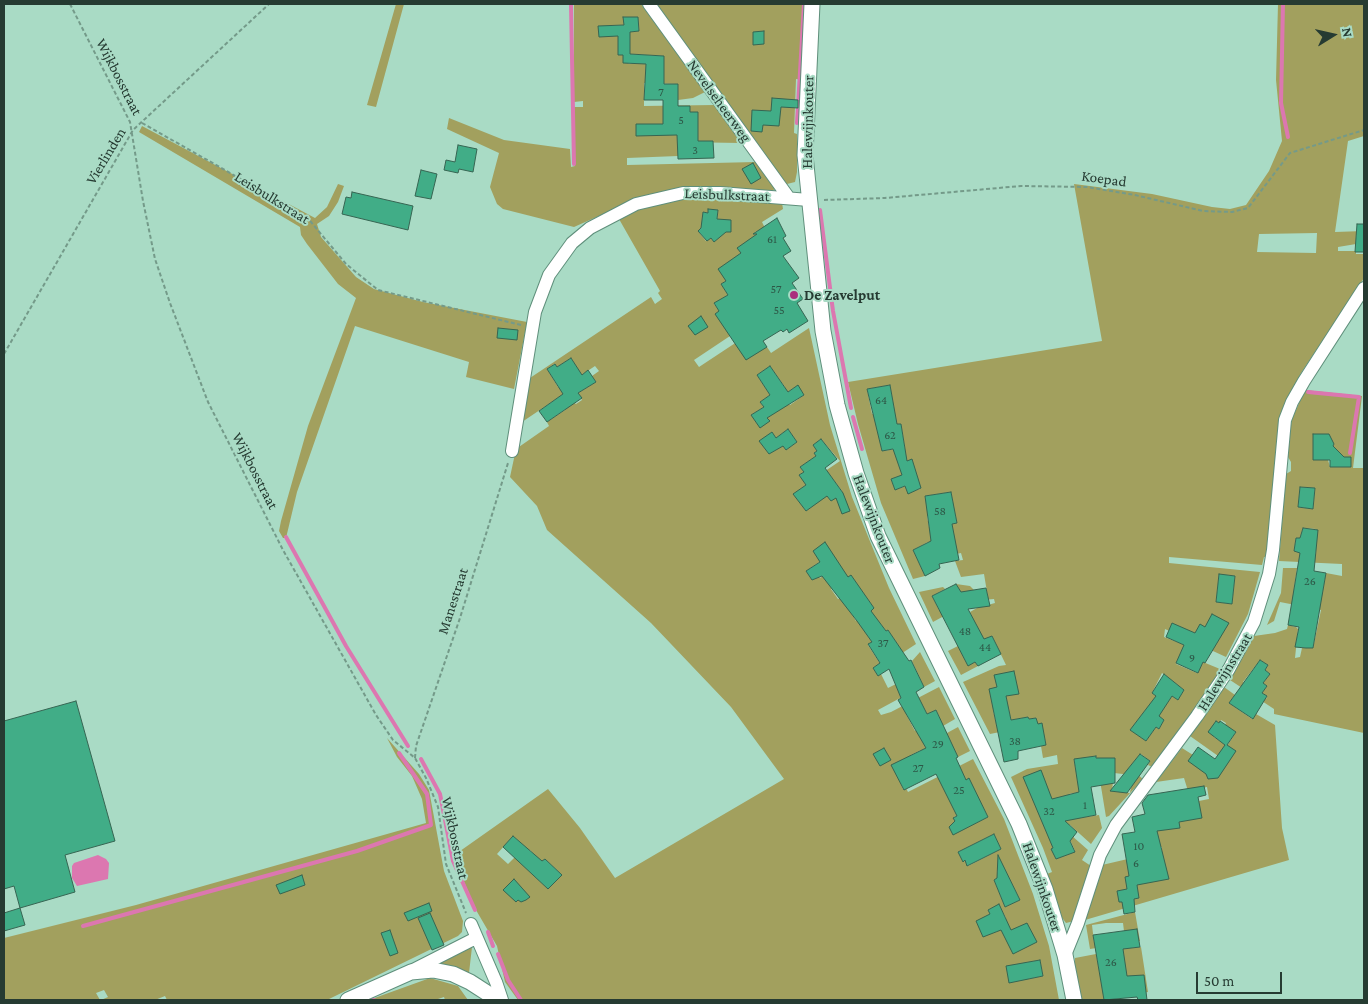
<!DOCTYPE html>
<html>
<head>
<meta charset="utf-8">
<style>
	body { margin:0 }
	#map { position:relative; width:1368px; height:1004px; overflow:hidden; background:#a9dbc5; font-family:"Crimson Pro",serif }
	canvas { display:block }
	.frame { position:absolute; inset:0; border:5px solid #263b32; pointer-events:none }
	.north { position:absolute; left:1308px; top:10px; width:50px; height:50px; -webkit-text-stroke:4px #a9dbc5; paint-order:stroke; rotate:80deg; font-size:14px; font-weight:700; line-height:20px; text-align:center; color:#263b32 }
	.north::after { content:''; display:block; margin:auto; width:18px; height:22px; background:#263b32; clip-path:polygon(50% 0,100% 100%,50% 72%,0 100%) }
	.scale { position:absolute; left:1196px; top:972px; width:86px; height:22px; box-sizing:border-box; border:2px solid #263b32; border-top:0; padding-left:6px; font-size:15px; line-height:18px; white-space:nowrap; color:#263b32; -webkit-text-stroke:4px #a9dbc5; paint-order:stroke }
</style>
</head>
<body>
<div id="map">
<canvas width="1368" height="1004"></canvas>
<div class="frame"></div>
<div class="north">N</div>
<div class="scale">50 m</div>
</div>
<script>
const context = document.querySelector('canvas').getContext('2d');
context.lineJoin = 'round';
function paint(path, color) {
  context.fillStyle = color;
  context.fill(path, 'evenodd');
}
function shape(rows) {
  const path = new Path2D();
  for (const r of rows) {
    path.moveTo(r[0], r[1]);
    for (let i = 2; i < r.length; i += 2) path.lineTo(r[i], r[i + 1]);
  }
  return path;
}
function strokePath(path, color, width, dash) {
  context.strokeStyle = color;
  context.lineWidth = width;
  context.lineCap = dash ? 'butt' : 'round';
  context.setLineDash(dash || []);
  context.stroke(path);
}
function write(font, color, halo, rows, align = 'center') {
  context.font = font + ' "Crimson Pro",serif';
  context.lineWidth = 4;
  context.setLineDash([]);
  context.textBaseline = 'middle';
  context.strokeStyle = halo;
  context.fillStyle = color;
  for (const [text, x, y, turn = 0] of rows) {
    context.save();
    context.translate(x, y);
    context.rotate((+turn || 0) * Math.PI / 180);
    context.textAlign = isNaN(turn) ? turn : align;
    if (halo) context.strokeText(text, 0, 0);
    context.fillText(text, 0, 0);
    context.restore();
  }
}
paint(shape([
	[396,4,404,4,376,107,367,105],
	[574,4,641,4,705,92,693,98,678,100,678,84,644,83,644,106,714,105,741,143,678,142,678,156,627,158,627,165,756,162,775,189,770,192,628,203,574,227,503,209,497,204,490,187,499,153,447,129,449,118,504,140,570,149,571,167,575,166,574,107,583,107,583,101,574,102],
	[624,17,638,17,639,31,611,33,611,25,624,25],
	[618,47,630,47,630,54,663,56,664,69,646,70,646,62,629,64,623,55,618,55],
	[680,106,690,106,690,112,698,112,698,129,663,129,663,112],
	[654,4,807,4,803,80,796,79,794,133,797,134,797,172,795,182,787,184,781,180],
	[1278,4,1364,4,1364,136,1348,141,1335,232,1364,231,1364,235,1356,235,1356,244,1338,247,1338,251,1356,251,1356,254,1364,254,1364,278,1301,373,1282,410,1276,448,1267,557,1264,557,1262,565,1169,557,1169,563,1260,572,1248,614,1226,657,1165,629,1164,637,1185,645,1176,664,1197,673,1203,662,1220,669,1205,696,1152,767,1148,765,1150,761,1141,754,1129,768,1143,779,1109,816,1106,817,1096,756,1074,760,1080,792,1069,794,1070,800,1079,818,1099,815,1102,828,1091,844,1070,825,1063,828,1088,850,1082,860,1091,866,1074,921,1066,923,1060,915,1047,874,1052,872,1043,848,1011,777,1027,769,1058,764,1057,755,1043,758,1041,746,1046,743,1040,724,990,734,963,682,999,666,1006,665,992,636,961,652,968,665,975,662,978,666,961,675,948,651,980,635,970,612,977,608,995,603,994,599,983,600,988,598,984,574,961,577,955,561,963,560,961,553,956,554,928,542,913,550,925,576,913,579,881,503,858,424,848,382,1102,341,1074,184,1152,194,1212,207,1230,209,1246,205,1269,171,1282,141,1276,80],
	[1317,233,1316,253,1257,252,1259,234],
	[890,385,894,410,872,414,867,389],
	[901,424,905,448,882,451,877,427],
	[912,460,920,489,908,493,906,486,895,490,891,479,903,475,898,464],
	[951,492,953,503,948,504,955,513,957,523,929,527,927,516,931,515,925,496],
	[1219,575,1235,576,1232,604,1216,602],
	[1162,673,1184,690,1178,700,1172,696,1167,703,1152,693],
	[1008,707,1011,720,1028,717,1029,719,1036,718,1037,721,997,727,993,710],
	[1147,708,1164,720,1159,729,1156,727,1146,741,1131,730],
	[1114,773,1123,774,1132,780,1130,793,1112,791],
	[1068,835,1075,851,1056,859,1052,848],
	[142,126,315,218,327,207,338,184,344,186,338,202,329,216,317,224,321,237,356,277,374,289,423,302,527,322,514,389,466,377,469,362,355,326,297,492,286,538,283,538,279,531,281,521,308,426,356,298,338,284,307,244,301,235,300,227,139,132],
	[695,197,740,197,782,203,783,209,762,222,765,228,755,232,760,241,739,255,741,258,758,247,763,250,774,242,777,247,744,269,741,264,736,267,739,272,721,284,728,295,714,304,720,311,743,296,744,298,749,295,748,292,755,290,769,279,774,286,759,297,766,304,775,298,773,295,777,292,783,302,760,317,765,324,762,326,765,331,758,335,762,342,754,347,757,352,767,347,771,353,809,328,830,425,852,497,889,588,916,644,884,665,882,662,873,668,878,676,881,674,888,688,896,684,902,697,878,710,881,715,891,712,939,687,955,719,943,726,947,733,958,727,970,751,958,757,946,733,924,744,930,756,925,758,921,750,911,755,915,763,896,773,903,789,906,788,908,792,973,759,1004,819,1033,894,1049,946,1059,1000,518,1000,505,982,497,946,476,910,453,856,548,789,580,828,615,878,784,779,731,707,651,623,547,530,537,506,510,477,516,449,549,426,547,422,565,410,562,406,571,400,576,404,582,400,578,393,596,382,592,376,599,371,595,366,574,380,577,385,522,422,527,380,651,297,655,304,662,299,658,293,660,291,619,219,640,208,667,200],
	[708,209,718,210,717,221,731,221,731,232,725,231,714,242,711,238,706,241,698,231,702,227,703,212,708,213],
	[755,323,758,328,699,367,694,360,745,326,747,328],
	[571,358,580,373,558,387,547,369,554,364,557,367],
	[770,366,785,387,780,390,783,395,797,386,804,395,790,405,788,403,780,409,779,407,757,423,751,415,764,407,760,402,770,395,757,375],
	[788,429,797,442,786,450,783,445,769,454,760,441,772,432,776,438],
	[821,439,840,461,806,484,799,475,804,472,800,467,816,456,814,453,817,451,813,445],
	[829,474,842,491,831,501,818,482],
	[806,485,812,494,816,491,821,498,806,511,794,494],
	[830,555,839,565,820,578,818,576,812,580,806,571],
	[851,576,874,608,856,621,842,597,838,599,831,589],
	[880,623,886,631,888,630,900,648,879,662,868,645,872,642,866,633],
	[922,705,927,714,936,710,940,718,915,731,906,714],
	[981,804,988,817,956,833,952,832,950,826,956,823,954,817],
	[994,834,1001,849,968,866,965,860,963,861,958,852],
	[513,836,525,847,521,852,525,855,530,850,541,863,545,859,562,875,548,889,515,857,508,864,497,854],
	[1001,866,1004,868,1020,900,1005,907,994,880,1000,877,997,871],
	[999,905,1006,918,995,924,998,931,993,933,985,917,990,914,988,910],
	[1040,960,1043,976,1028,979,1027,976,1015,978,1013,970,1026,967,1026,963],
	[1305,390,1362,396,1353,468,1364,468,1364,733,1274,714,1274,709,1230,680,1254,636,1275,633,1287,629,1288,625,1296,627,1298,629,1295,658,1300,657,1302,648,1313,648,1321,610,1280,602,1274,621,1267,625,1281,593,1283,568,1297,568,1294,589,1322,594,1326,573,1342,576,1342,564,1279,561,1286,474,1291,471,1291,462,1288,457,1290,433,1292,419],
	[1314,434,1331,438,1332,446,1342,457,1351,457,1351,466,1330,467,1328,460,1313,460],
	[1300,487,1315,488,1313,509,1298,507],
	[1303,528,1316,529,1316,554,1294,551,1296,538,1300,538],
	[1260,660,1268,665,1265,670,1270,674,1263,683,1267,686,1262,693,1267,696,1266,699,1243,682],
	[956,584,970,586,974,590,976,601,966,604,933,622,919,592,943,587,945,589,932,596,939,610,963,598],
	[920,652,935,681,924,687,912,661],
	[1224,687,1235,695,1229,703,1252,719,1256,714,1275,725,1282,828,1289,860,1085,920,1102,865,1162,851,1162,847,1157,848,1156,827,1168,807,1209,799,1207,787,1188,791,1184,778,1156,782,1182,748,1193,755,1228,763,1190,736],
	[1221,720,1226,723,1224,727,1236,732,1227,746,1214,737,1215,722,1219,723],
	[387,738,419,774,429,790,444,871,463,921,462,932,458,936,327,1000,167,1000,165,996,155,1000,101,1000,108,997,104,990,96,993,100,1000,4,1000,4,938,136,905,426,823,422,799,412,776,397,757],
	[1135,912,1140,941,1130,942,1131,948,1141,947,1148,992,1137,994,1102,984,1104,1000,1080,1000,1075,976,1075,958,1096,954,1100,973,1122,944,1090,949,1086,925],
	[1106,923,1123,923,1124,931,1094,942,1092,925],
	[472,947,469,973,435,964],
	[430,978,458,986,468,1000,445,1000,444,997,435,1000,369,1000]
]), '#a2a05e');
paint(shape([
	[98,855,106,859,109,863,108,879,77,886,72,878,72,866,74,863]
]), '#dc77b0');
strokePath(shape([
	[571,4,574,164],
	[1283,4,1281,103,1288,137],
	[797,123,804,4],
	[820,210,833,311,851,408],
	[1308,392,1359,397,1350,453],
	[853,417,862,449],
	[286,537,346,646,408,746],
	[421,759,440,794,453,861,475,910],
	[83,926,357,851,431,825,427,794,399,753],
	[488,932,493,946],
	[498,954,508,980,521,1000],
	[373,1000,374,1000]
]), '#dc77b0', 4);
const building = shape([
	[623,17,638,17,639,31,630,32,630,54,664,56,664,84,678,84,678,106,690,106,690,112,698,112,698,141,713,141,714,158,678,159,677,135,636,136,636,124,663,124,663,100,644,100,646,64,623,63,623,55,618,55,618,36,599,37,598,26,624,25,623,17],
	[764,31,764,44,753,45,753,32,764,31],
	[772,98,798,100,798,108,781,107,779,126,763,125,762,132,751,131,752,110,771,111,772,98],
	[458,145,477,149,473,172,459,169,458,173,444,170,446,160,455,162,458,145],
	[753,163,761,178,751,184,742,169,753,163],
	[421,170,437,174,431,199,415,196,421,170],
	[352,192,413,206,408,230,342,214,346,197,351,198,352,192],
	[708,209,718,210,717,219,731,220,731,232,726,232,714,242,711,238,707,241,698,231,701,228,703,212,708,213,708,209],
	[777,218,786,236,783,238,791,251,783,256,799,278,792,283,803,299,797,303,808,321,789,333,787,329,783,332,781,330,763,341,767,347,746,360,715,314,719,311,714,303,728,295,721,284,726,281,718,269,741,253,737,248,757,234,753,234,777,218],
	[1357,224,1364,224,1364,252,1355,252,1357,224],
	[701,316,708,327,695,335,688,326,701,316],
	[498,328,518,330,517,340,497,338,498,328],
	[571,358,582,375,588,370,596,382,578,393,582,398,547,422,539,411,563,394,547,369,555,364,557,367,571,358],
	[770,366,788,392,798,385,804,395,767,418,770,421,760,428,751,415,764,407,760,402,770,395,757,375,770,366],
	[890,385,897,424,901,424,907,461,912,459,921,488,908,494,905,486,895,490,891,479,902,475,893,449,882,451,867,389,890,385],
	[788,429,797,442,786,450,783,446,769,454,759,441,772,432,776,438,788,429],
	[1313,434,1329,434,1334,444,1333,446,1344,457,1351,457,1351,467,1330,467,1330,460,1313,460,1313,434],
	[821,439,837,459,825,468,843,493,850,511,842,514,836,498,831,501,827,496,806,511,793,494,806,485,799,475,804,472,800,467,816,456,814,453,817,451,813,445,821,439],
	[1300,487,1315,488,1313,509,1298,507,1300,487],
	[951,492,957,523,952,524,959,560,939,564,940,568,925,576,913,550,931,541,925,496,951,492],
	[1303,528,1318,530,1314,571,1326,573,1313,648,1306,648,1295,647,1299,627,1288,625,1300,553,1294,551,1296,538,1300,538,1303,528],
	[825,542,848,577,851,575,874,608,871,611,886,631,888,630,909,661,911,660,924,687,916,692,927,714,936,710,958,757,956,758,966,780,969,778,988,817,953,835,949,827,955,821,953,818,957,816,936,774,904,790,891,765,926,748,898,700,901,698,889,669,878,676,873,668,880,663,868,644,872,642,857,621,822,576,812,580,806,571,820,562,813,551,825,542],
	[1219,574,1235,576,1232,604,1216,602,1219,574],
	[956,584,961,592,986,588,990,606,968,609,984,639,992,636,1001,654,978,666,975,662,968,666,932,596,956,584],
	[1212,614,1229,623,1205,663,1203,662,1198,673,1176,663,1184,645,1166,637,1172,623,1195,633,1200,624,1205,627,1212,614],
	[1260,660,1268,665,1265,670,1270,674,1263,683,1267,686,1262,693,1267,696,1253,719,1229,703,1260,660],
	[1014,671,1019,694,1006,696,1011,720,1028,717,1029,719,1036,718,1038,724,1042,723,1046,745,1018,751,1018,759,1004,762,989,689,997,687,994,675,1014,671],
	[1164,674,1184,690,1178,700,1172,696,1159,716,1164,720,1159,729,1156,727,1146,741,1130,730,1156,696,1152,693,1164,674],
	[76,701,115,841,65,855,75,892,20,908,14,886,4,889,4,721,76,701],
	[1216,721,1219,723,1220,721,1236,732,1227,745,1236,751,1218,778,1208,779,1206,774,1188,761,1198,747,1215,759,1225,745,1208,732,1216,721],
	[884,748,891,760,880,766,873,754,884,748],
	[1140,754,1150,761,1127,793,1110,791,1140,754],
	[1096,756,1096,758,1115,758,1115,783,1091,787,1096,815,1065,821,1077,832,1070,841,1075,852,1056,859,1051,849,1053,848,1023,777,1041,770,1052,799,1079,792,1074,759,1096,756],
	[1204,786,1206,795,1198,797,1202,818,1179,822,1180,828,1157,831,1169,879,1137,885,1139,898,1134,899,1135,912,1124,914,1122,902,1119,902,1117,891,1127,889,1125,877,1129,876,1122,834,1135,832,1132,817,1145,814,1142,803,1148,795,1204,786],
	[994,834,1001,849,967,866,965,860,963,862,958,852,994,834],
	[513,836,542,861,545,859,562,875,548,889,503,847,513,836],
	[998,855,1020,900,1005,907,994,880,997,878,998,855],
	[302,875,305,885,280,894,276,885,302,875],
	[514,879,530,897,526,900,521,902,518,900,516,902,503,890,514,879],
	[429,903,432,911,408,921,404,913,429,903],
	[999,904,1011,930,1027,923,1037,942,1013,954,1001,930,983,937,976,921,990,914,988,910,999,904],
	[20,908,25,925,4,931,4,913,20,908],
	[430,913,444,945,432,950,418,918,430,913],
	[1137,929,1140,947,1123,949,1127,976,1144,975,1147,1000,1138,1000,1137,997,1104,1000,1093,935,1137,929],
	[390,930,398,953,390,956,381,933,390,930],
	[1040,960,1043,976,1009,983,1006,966,1040,960]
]);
paint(building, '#41ad87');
strokePath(building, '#366552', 1);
const minor = shape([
	[649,4,789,198],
	[512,451,535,312,549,275,572,243,590,228,636,204,683,193,720,193,809,200],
	[471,924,496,982,502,1000],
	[1065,955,1078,923,1100,855,1116,825,1197,716,1229,669,1254,622,1269,574,1273,550,1285,420,1292,402,1304,381,1364,288],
	[413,970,476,938]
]);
const tertiary = shape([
	[812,4,805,155,823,331,837,405,856,473,878,536,1019,824,1045,889,1065,955,1074,1000],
	[348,1000,411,972,433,970,453,974,470,982,498,1000]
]);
strokePath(minor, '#5f8f7b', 14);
strokePath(tertiary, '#5f8f7b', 17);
strokePath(shape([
	[70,4,130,122,143,201,155,259,170,303,208,402,283,550,376,715,393,740,415,758,426,778,438,807,446,864,466,913],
	[142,123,306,216,346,264,378,290,521,325],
	[824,200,885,198,1021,186,1087,187,1135,195,1203,211,1232,212,1248,208,1290,153,1364,130],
	[4,354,133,130,269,4],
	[415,758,416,746,460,618,508,463]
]), '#749a89', 2, [4, 2.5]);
strokePath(minor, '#fff', 12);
strokePath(tertiary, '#fff', 15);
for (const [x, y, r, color] of [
	[794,295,5,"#ab2d7d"]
]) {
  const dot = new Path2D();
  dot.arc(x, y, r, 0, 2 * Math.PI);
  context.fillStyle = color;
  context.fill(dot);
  strokePath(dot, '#a9dbc5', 2);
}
write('12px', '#2d5847', null, [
	["7",661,92],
	["5",681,120],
	["3",695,150],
	["61",772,239],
	["57",776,289],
	["55",779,310],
	["64",881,400],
	["62",890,435],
	["58",940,511],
	["26",1310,581],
	["48",965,631],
	["37",883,643],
	["44",985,647],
	["9",1192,658],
	["38",1015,741],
	["29",938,744],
	["27",918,768],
	["25",959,790],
	["1",1085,805],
	["32",1049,811],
	["10",1139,846],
	["6",1136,863],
	["26",1111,962]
]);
write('15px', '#263b32', '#a9dbc5', [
	["Wijkbosstraat",119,77,63],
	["Nevelseheerweg",719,101,54],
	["Halewijnkouter",808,122,-89],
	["Vierlinden",106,156,-59],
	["Koepad",1104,179,8],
	["Leisbulkstraat",727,195,2],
	["Leisbulkstraat",272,198,32],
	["Wijkbosstraat",255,471,63],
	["Halewijnkouter",874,519,69],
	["Manestraat",453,601,-72],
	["Halewijnstraat",1225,672,-58],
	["Wijkbosstraat",455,838,78],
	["Halewijnkouter",1042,887,71]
]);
write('bold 15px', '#263b32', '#a9dbc5', [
	["De Zavelput",804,295]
], 'left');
</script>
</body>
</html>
